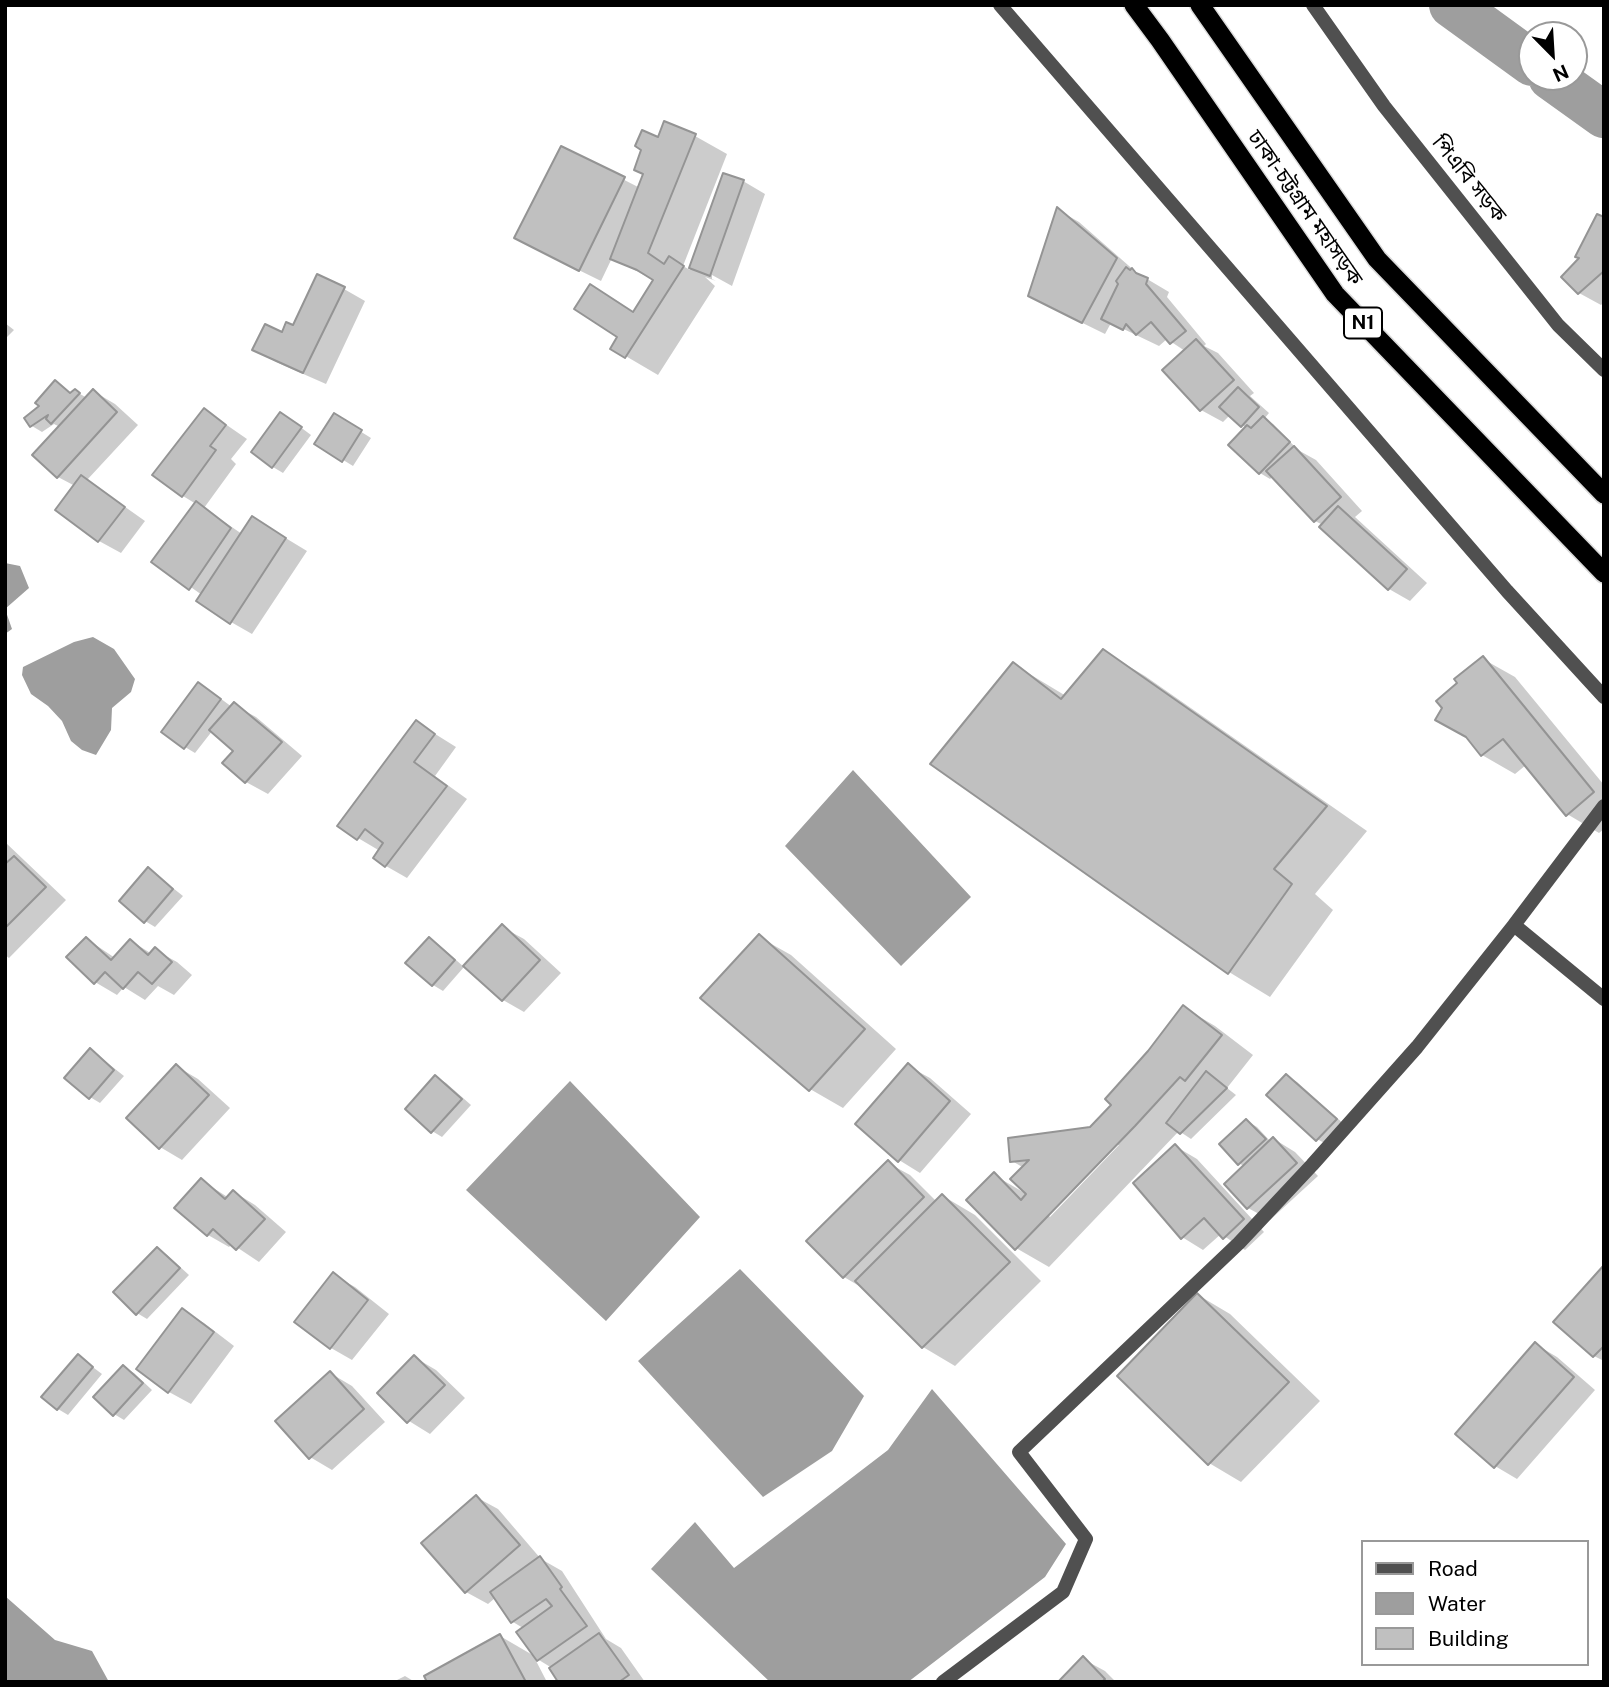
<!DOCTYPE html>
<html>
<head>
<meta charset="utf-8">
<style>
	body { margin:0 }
	#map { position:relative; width:1609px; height:1687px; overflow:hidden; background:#fff; font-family:"Public Sans",sans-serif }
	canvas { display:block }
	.frame { position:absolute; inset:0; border:7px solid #000; pointer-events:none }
	.legend { position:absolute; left:1361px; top:1540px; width:228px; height:126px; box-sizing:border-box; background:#fff; border:2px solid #999; margin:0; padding:9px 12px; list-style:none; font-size:21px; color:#000 }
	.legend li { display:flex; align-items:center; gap:14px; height:35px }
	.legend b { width:35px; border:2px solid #999 }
	.north { position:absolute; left:1518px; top:21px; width:70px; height:70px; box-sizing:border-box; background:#fff; border:2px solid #999; border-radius:50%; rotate:156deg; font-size:19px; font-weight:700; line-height:28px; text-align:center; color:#000 }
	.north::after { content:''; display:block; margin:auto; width:24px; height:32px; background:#000; clip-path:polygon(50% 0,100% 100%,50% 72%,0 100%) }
</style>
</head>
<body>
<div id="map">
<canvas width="1609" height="1687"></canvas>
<div class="frame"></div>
<ul class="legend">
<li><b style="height:9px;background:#505050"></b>Road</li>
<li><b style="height:19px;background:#9e9e9e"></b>Water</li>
<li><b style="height:19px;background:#c0c0c0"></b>Building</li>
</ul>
<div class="north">N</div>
</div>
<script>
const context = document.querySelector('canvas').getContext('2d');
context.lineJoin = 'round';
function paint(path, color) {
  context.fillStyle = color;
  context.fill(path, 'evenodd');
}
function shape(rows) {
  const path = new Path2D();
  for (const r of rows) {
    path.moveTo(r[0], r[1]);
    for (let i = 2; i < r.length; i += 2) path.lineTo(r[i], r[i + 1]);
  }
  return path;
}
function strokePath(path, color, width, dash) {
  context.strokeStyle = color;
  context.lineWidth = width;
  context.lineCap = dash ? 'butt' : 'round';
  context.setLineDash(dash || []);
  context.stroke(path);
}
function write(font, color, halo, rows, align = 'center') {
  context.font = font + ' "Public Sans","Noto Sans Bengali",sans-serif';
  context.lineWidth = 5;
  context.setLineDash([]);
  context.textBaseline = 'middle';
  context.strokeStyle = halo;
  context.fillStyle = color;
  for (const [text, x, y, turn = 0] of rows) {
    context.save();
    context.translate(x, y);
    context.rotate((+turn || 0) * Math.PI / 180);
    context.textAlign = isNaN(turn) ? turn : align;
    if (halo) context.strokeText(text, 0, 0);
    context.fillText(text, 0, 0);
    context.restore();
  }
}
paint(shape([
	[5,563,20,566,29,588,5,609,12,629,5,634],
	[93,637,114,649,135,679,131,692,112,708,111,730,96,755,82,750,71,741,62,721,48,706,31,694,22,675,23,667,74,642],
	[853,770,971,897,901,966,785,846],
	[570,1081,700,1217,606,1321,466,1190],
	[740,1269,864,1396,832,1451,763,1497,638,1361],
	[932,1389,1066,1544,1045,1577,908,1682,770,1682,651,1569,695,1522,734,1568,888,1450],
	[5,1596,55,1640,92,1651,109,1682,5,1682]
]), '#9e9e9e');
paint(shape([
	[695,136,727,154,683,266,690,270,724,175,743,181,765,194,732,286,712,275,712,279,716,281,705,277,715,286,658,375,612,348,619,337,623,305,634,313,655,281,612,258,601,281,538,250,562,148,640,188,659,140],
	[1058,210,1079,222,1137,273,1169,292,1167,297,1206,344,1204,346,1218,353,1254,393,1250,396,1269,413,1264,419,1273,424,1298,450,1316,460,1362,511,1355,517,1427,583,1410,601,1389,589,1323,525,1315,521,1273,476,1270,479,1260,473,1246,428,1230,415,1223,422,1201,410,1185,351,1167,339,1159,346,1111,323,1105,334,1052,308],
	[1604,219,1604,302,1601,305,1579,293,1581,258],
	[344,289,365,301,326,384,276,362,254,350,294,327],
	[5,323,14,330,5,339],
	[56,382,72,394,75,391,87,398,93,391,115,404,138,425,87,480,145,521,121,553,99,541,57,510,75,486,58,477,60,427,54,424,42,432,32,426],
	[205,410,247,439,231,459,236,464,204,508,242,534,274,531,307,551,252,634,231,622,202,595,154,561,196,504,183,496],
	[334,415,371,438,353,466,317,444],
	[291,420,311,435,283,473,273,467],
	[1103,651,1145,676,1367,831,1315,894,1333,910,1270,997,1229,972,1013,664,1066,696],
	[1483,659,1515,677,1604,785,1604,829,1599,833,1567,814,1526,765,1515,774,1482,755,1468,737],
	[209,690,232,707,234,705,256,717,302,756,268,794,246,782,236,751,213,730,195,753,185,747],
	[416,722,456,747,435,776,467,799,407,878,386,866,380,851,358,838],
	[5,842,66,900,9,958,5,955],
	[149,869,183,896,155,927,145,921],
	[502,927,524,939,561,973,524,1012,503,1000],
	[759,937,791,955,896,1049,843,1108,810,1089],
	[87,939,115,958,131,941,152,954,155,950,177,962,192,975,174,995,158,986,145,1000,124,987,117,995,95,982],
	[429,939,439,945,464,967,443,991,433,985],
	[1183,1007,1215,1026,1253,1055,1227,1088,1236,1095,1191,1139,1179,1131,1049,1267,1016,1248,994,1175,1023,1192,1024,1168,1012,1161,1091,1128,1114,1104],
	[1114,1145,1119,1145,1050,1217,1047,1214],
	[91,1050,124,1076,100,1103,90,1097],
	[176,1066,198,1079,230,1108,182,1160,160,1147],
	[908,1066,930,1078,971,1114,920,1173,899,1160],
	[1286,1076,1297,1082,1346,1126,1328,1145,1317,1139],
	[436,1077,446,1083,471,1105,442,1137,432,1131],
	[1247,1121,1257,1127,1271,1142,1274,1139,1295,1152,1318,1176,1270,1220,1248,1208,1245,1167,1239,1163],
	[1175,1146,1197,1159,1264,1232,1245,1250,1221,1234,1203,1250,1182,1237],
	[888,1163,910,1175,937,1202,943,1196,975,1215,1041,1281,955,1366,923,1347,866,1290,844,1277],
	[201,1180,229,1198,234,1192,255,1205,286,1232,259,1262,232,1244,229,1247,208,1235],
	[157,1249,167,1255,189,1275,147,1319,137,1313],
	[1604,1267,1604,1361,1594,1356,1555,1321],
	[333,1275,355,1287,389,1314,352,1360,331,1348],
	[1198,1295,1230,1314,1320,1401,1241,1482,1209,1463],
	[182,1310,204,1323,234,1346,191,1404,169,1392,138,1368],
	[1535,1344,1557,1357,1595,1390,1517,1479,1495,1466],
	[78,1356,102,1374,68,1415,58,1409],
	[414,1357,436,1370,465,1398,430,1434,409,1421],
	[123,1367,134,1373,152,1390,124,1420,114,1414],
	[330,1373,352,1386,385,1422,332,1470,310,1457],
	[476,1497,498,1509,541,1559,562,1571,606,1639,621,1648,645,1682,560,1682,552,1668,534,1657,547,1682,429,1682,500,1636,536,1657,523,1628,513,1622,495,1598,488,1604,466,1592],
	[1083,1659,1105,1671,1116,1682,1060,1682],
	[405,1676,415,1682,393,1682]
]), '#0003');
strokePath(shape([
	[1452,5,1532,63],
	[1551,77,1604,115]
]), '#9e9e9e', 46);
const building = shape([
	[664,121,696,134,648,253,664,264,669,256,684,266,625,358,610,349,617,337,574,309,590,284,633,312,653,280,637,270,610,259,643,174,634,170,641,150,635,146,642,130,658,137,664,121],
	[561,146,625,177,579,271,514,238,561,146],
	[723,173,744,180,710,276,689,268,723,173],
	[1057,207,1117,258,1082,323,1028,296,1057,207],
	[1597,214,1604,217,1604,271,1578,294,1561,277,1579,258,1575,257,1597,214],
	[1126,267,1130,270,1132,268,1136,273,1148,278,1146,284,1186,331,1170,344,1151,322,1136,335,1126,324,1123,330,1101,319,1118,284,1116,281,1126,267],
	[317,274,345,287,303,373,252,350,265,324,282,332,286,322,293,325,317,274],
	[1196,339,1234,380,1200,411,1162,370,1196,339],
	[55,380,70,393,75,389,80,393,51,424,46,419,48,415,30,427,24,418,39,406,35,403,55,380],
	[1238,387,1259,407,1241,427,1219,407,1238,387],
	[93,389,117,412,57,478,32,455,93,389],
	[204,408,226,425,210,446,216,450,182,497,152,475,204,408],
	[280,412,302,427,272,468,251,452,280,412],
	[334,413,362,430,342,462,314,444,334,413],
	[1263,416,1290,442,1259,474,1228,445,1247,425,1251,428,1263,416],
	[1294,446,1341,497,1314,522,1266,471,1294,446],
	[81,475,125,507,98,542,55,510,81,475],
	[196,501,231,528,189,590,151,562,196,501],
	[1338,506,1407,569,1388,590,1319,527,1338,506],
	[252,516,286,538,230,624,196,601,252,516],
	[1103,649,1327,806,1274,869,1292,884,1228,974,930,764,1013,662,1061,699,1103,649],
	[1483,656,1594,792,1566,816,1503,739,1481,756,1466,737,1435,720,1442,708,1436,701,1457,683,1454,679,1483,656],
	[198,682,221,699,184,749,161,732,198,682],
	[234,702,282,742,245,783,222,763,233,751,209,730,234,702],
	[416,720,435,734,414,762,447,786,385,867,373,858,383,843,365,829,357,840,337,826,416,720],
	[14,856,46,887,5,928,5,864,14,856],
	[148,867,173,889,144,923,119,901,148,867],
	[502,924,540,960,502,1001,463,966,502,924],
	[759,934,865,1029,809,1091,700,998,759,934],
	[86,937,111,960,130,939,148,955,155,947,172,962,152,984,138,972,123,989,105,972,94,984,66,957,86,937],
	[429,937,455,960,432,986,405,963,429,937],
	[1183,1005,1222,1035,1185,1081,1180,1077,1135,1126,1015,1250,966,1200,994,1172,1021,1200,1026,1194,1010,1179,1029,1160,1010,1162,1008,1138,1090,1127,1111,1105,1105,1099,1148,1051,1183,1005],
	[90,1048,114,1070,89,1099,64,1078,90,1048],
	[908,1063,950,1101,898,1162,855,1124,908,1063],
	[176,1064,209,1095,159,1149,126,1118,176,1064],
	[1206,1071,1227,1088,1180,1134,1166,1123,1206,1071],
	[1286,1074,1337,1119,1316,1141,1266,1095,1286,1074],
	[435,1075,462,1099,431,1133,405,1109,435,1075],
	[1246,1119,1266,1139,1238,1165,1219,1144,1246,1119],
	[1273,1137,1297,1163,1247,1209,1224,1184,1273,1137],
	[1175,1144,1244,1219,1223,1239,1204,1218,1181,1239,1133,1183,1175,1144],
	[888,1160,924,1197,843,1278,806,1241,888,1160],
	[201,1178,225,1199,233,1190,265,1219,236,1250,213,1229,207,1236,174,1208,201,1178],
	[942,1194,1010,1262,922,1348,855,1281,942,1194],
	[157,1247,180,1268,136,1315,113,1292,157,1247],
	[1604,1265,1604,1346,1593,1357,1553,1322,1604,1265],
	[333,1272,368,1300,330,1349,294,1322,333,1272],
	[1197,1293,1289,1382,1208,1465,1117,1376,1197,1293],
	[182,1308,214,1332,168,1393,136,1369,182,1308],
	[1535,1342,1574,1377,1494,1468,1455,1434,1535,1342],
	[78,1354,93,1367,57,1410,41,1397,78,1354],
	[414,1355,445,1385,407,1423,377,1393,414,1355],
	[123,1365,143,1383,113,1416,93,1397,123,1365],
	[330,1371,364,1409,309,1459,275,1421,330,1371],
	[476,1495,520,1545,465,1593,421,1543,476,1495],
	[540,1556,562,1587,560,1589,587,1626,537,1661,516,1632,552,1606,546,1599,511,1623,490,1592,540,1556],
	[599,1633,629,1675,619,1682,558,1682,549,1668,599,1633],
	[500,1634,526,1682,427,1682,424,1676,500,1634],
	[1083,1656,1105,1679,1102,1682,1058,1682,1083,1656]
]);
paint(building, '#c0c0c0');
strokePath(building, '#949494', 2);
const trunk = shape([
	[1134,5,1160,40,1335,294,1604,573],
	[1200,5,1377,259,1604,494]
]);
strokePath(trunk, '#dbdbdb', 22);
strokePath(shape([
	[1000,5,1507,591,1604,697],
	[1313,5,1384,106,1558,325,1604,370],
	[1514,925,1604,999],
	[943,1682,1063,1592,1086,1539,1019,1452,1239,1243,1312,1165,1417,1047,1514,925,1604,806]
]), '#505050', 14);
strokePath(trunk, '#000', 19);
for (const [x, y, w] of [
	[1363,323,38]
]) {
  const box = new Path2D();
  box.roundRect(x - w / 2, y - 15.5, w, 31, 5);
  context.fillStyle = '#fff';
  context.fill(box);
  strokePath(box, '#000', 2);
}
write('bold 19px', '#000', null, [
	["N1",1363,323]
]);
write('21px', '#000', '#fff', [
	["পিএবি সড়ক",1469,179,51],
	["ঢাকা-চট্টগ্রাম মহাসড়ক",1305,208,55]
]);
</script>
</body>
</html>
